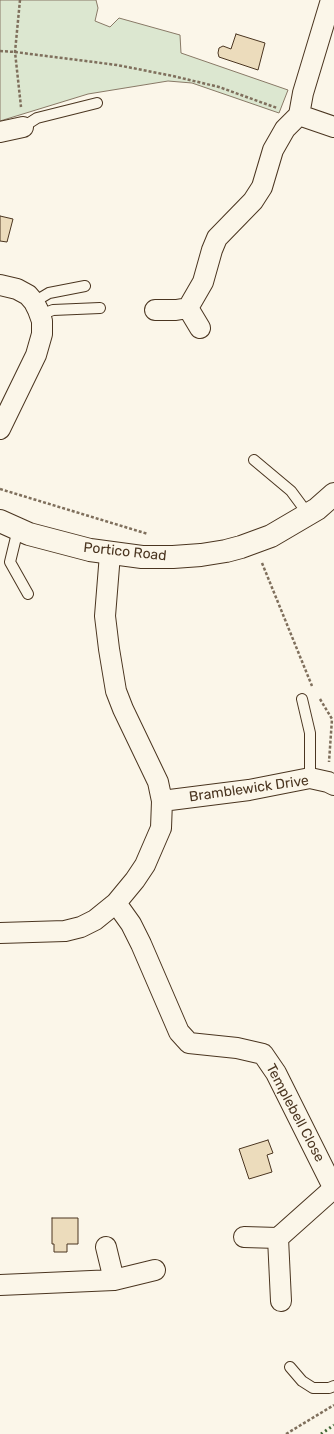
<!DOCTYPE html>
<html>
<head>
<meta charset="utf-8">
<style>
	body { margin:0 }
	canvas { display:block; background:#fbf6e9 }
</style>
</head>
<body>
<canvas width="334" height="1434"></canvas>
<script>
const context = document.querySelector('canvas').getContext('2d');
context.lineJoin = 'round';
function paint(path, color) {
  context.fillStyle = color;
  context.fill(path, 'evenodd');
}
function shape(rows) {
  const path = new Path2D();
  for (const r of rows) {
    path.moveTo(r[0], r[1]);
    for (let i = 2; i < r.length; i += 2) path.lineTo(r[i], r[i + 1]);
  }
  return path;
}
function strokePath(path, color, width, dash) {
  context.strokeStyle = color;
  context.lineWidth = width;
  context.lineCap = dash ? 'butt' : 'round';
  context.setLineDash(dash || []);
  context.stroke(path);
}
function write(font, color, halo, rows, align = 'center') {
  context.font = font + ' Rubik,sans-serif';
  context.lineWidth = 3;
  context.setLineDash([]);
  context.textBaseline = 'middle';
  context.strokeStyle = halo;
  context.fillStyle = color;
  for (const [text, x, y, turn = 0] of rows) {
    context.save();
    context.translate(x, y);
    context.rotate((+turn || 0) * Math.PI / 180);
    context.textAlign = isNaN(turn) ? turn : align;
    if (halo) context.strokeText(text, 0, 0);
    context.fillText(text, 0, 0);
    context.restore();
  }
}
const green = shape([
	[0,0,96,0,98,8,95,21,110,27,119,18,180,35,181,53,288,90,279,113,192,83,168,81,88,94,0,121,0,0]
]);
paint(green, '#dce7d0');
strokePath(green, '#887966', 1);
const building = shape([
	[236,34,265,43,258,70,219,57,218,53,219,48,223,46,231,49,236,34],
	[0,216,13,219,7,242,0,241,0,216],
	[268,1140,273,1153,267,1155,272,1172,249,1179,239,1149,268,1140],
	[52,1218,78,1218,78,1244,67,1244,67,1252,54,1252,54,1244,52,1244,52,1218]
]);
paint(building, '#ecdcbc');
strokePath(building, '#4a3520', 1);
const service = shape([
	[23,127,37,118,97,103],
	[34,302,49,293,85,286],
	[40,315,53,310,100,308],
	[254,460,291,491,308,514],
	[18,529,10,562,28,594],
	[302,699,310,733,310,778],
	[290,1367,302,1381,313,1388,329,1388,334,1386]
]);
const minor = shape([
	[299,115,334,127],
	[0,132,23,127],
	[0,285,17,289,28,295,34,302,38,310,42,321,42,334,36,355,0,429],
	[188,308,200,328],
	[155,310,176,310,188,308,203,282,212,250,217,238,253,201,262,187,273,150,285,129,299,115,303,93,331,0],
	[162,801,249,790,310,778,328,782,334,785],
	[116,903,131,924,141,944,179,1032,189,1043,237,1048,263,1054,276,1073,334,1189],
	[0,933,65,931,81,927,95,920,116,903,135,880,145,865,161,828,162,801,158,782,123,709,116,691,109,649,105,616,110,554],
	[244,1237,278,1238],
	[106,1247,114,1280],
	[0,1285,114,1280,155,1270],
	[281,1301,278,1238,333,1189]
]);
const tertiary = shape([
	[0,521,29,534,90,550,142,557,173,557,201,555,226,551,241,547,271,536,317,509,334,494]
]);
strokePath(service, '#4a3520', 12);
strokePath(minor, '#4a3520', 22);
strokePath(tertiary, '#4a3520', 24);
strokePath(shape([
	[20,0,15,52,21,107],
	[0,51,15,52,117,65,173,76,219,87,277,108],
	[0,489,148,534],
	[262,563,312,686],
	[320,699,332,719,329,762],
	[286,1434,334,1405]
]), '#7f6f5c', 2.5, [3, 2]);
strokePath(service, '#fbf6e9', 10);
strokePath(minor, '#fbf6e9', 20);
strokePath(tertiary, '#fbf6e9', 22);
strokePath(shape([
	[321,1434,334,1425]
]), '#436837', 3, [2, 3]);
write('14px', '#4a3520', '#fbf6e9', [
	["Portico Road",125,552,6],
	["Bramblewick Drive",249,789,-8],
	["Templebell Close",295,1113,62]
]);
</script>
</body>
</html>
